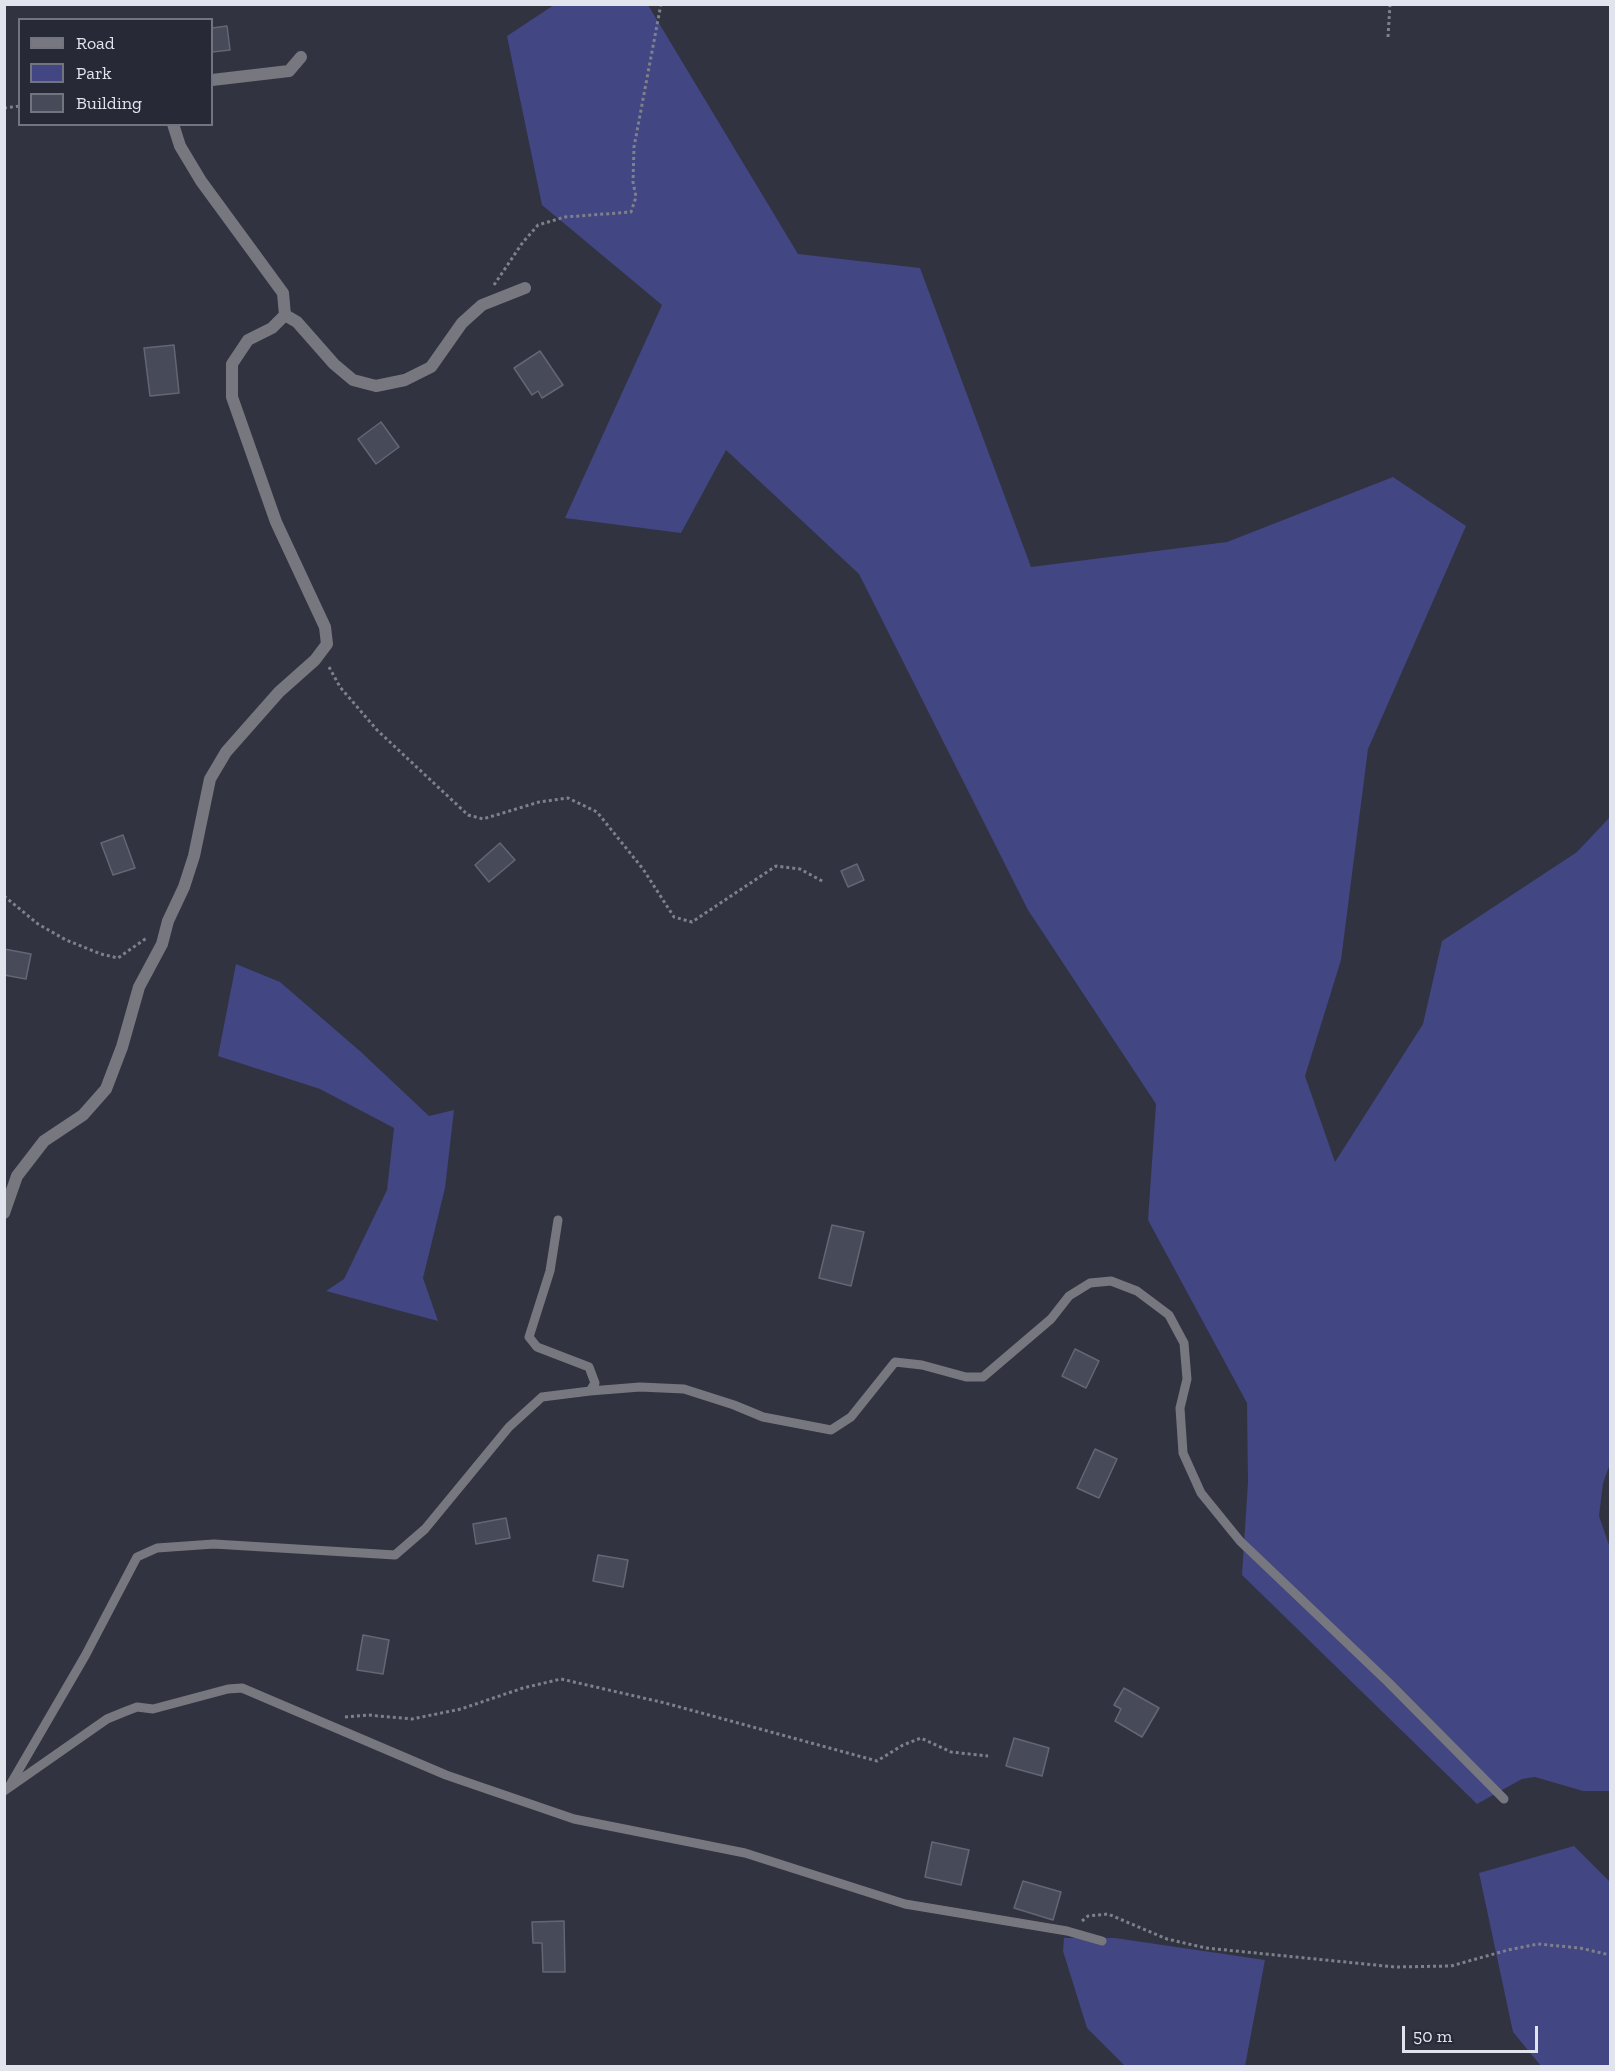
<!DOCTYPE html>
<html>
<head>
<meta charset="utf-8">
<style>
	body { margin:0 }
	#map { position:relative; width:1615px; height:2071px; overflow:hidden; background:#313340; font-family:"Zilla Slab",serif }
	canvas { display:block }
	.frame { position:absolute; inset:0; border:6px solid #e2e4ed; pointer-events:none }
	.legend { position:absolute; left:18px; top:18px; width:195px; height:108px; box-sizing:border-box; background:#272936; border:2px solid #72747f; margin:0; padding:8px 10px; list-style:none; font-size:18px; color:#e2e4ed }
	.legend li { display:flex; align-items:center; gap:12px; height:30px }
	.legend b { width:30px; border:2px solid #72747f }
	.scale { position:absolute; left:1402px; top:2026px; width:136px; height:27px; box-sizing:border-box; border:3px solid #e2e4ed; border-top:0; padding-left:8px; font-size:18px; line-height:21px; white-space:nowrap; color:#e2e4ed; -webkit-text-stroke:4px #272936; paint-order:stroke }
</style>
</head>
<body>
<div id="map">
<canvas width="1615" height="2071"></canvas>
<div class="frame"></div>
<ul class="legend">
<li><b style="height:8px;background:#77787f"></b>Road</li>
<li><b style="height:16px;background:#424682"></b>Park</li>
<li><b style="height:16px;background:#474a58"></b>Building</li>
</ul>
<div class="scale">50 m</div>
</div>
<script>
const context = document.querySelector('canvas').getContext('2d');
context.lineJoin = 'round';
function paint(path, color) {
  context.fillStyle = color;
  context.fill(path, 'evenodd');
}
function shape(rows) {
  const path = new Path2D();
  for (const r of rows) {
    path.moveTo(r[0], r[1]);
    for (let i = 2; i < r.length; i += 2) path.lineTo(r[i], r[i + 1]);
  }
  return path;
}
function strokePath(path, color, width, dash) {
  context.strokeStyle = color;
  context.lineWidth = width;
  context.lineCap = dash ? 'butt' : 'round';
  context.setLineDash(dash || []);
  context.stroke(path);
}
paint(shape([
	[554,5,648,5,798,254,920,268,1031,567,1227,542,1393,477,1466,526,1368,749,1341,960,1305,1076,1335,1162,1423,1024,1442,941,1577,852,1610,817,1610,1464,1603,1483,1599,1516,1610,1548,1610,1791,1583,1791,1535,1777,1522,1779,1477,1804,1242,1575,1248,1482,1247,1403,1148,1220,1156,1104,1028,910,859,574,726,450,681,533,565,518,662,305,542,205,507,36],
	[236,964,280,982,361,1052,429,1116,454,1110,445,1188,423,1278,438,1321,326,1291,344,1279,387,1190,394,1128,320,1089,218,1056],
	[1574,1846,1610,1882,1610,2066,1541,2066,1513,2032,1479,1873],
	[1064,1938,1115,1938,1265,1960,1245,2066,1125,2066,1087,2028,1063,1951]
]), '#424682');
const building = shape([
	[227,26,230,50,212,52,212,28,227,26],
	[174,345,179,393,150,396,144,348,174,345],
	[540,351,563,385,542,398,538,391,532,395,514,368,540,351],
	[381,422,399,447,376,464,358,439,381,422],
	[123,835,135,868,113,875,101,843,123,835],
	[500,843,515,860,489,882,475,865,500,843],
	[857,864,864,880,848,887,841,871,857,864],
	[4,949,31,954,26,979,4,975,4,949],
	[832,1225,864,1232,851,1286,819,1278,832,1225],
	[1075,1349,1099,1361,1086,1388,1062,1376,1075,1349],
	[1095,1449,1117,1459,1099,1498,1077,1488,1095,1449],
	[506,1518,510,1538,476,1544,473,1524,506,1518],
	[598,1555,628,1560,623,1587,593,1581,598,1555],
	[363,1635,389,1640,383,1674,357,1670,363,1635],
	[1124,1688,1159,1708,1142,1737,1115,1721,1121,1709,1114,1705,1124,1688],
	[1014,1738,1049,1748,1042,1776,1006,1766,1014,1738],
	[932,1842,969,1850,961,1885,925,1877,932,1842],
	[1023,1881,1061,1892,1053,1920,1014,1908,1023,1881],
	[564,1921,565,1972,543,1972,542,1943,533,1943,532,1922,564,1921]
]);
paint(building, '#474a58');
strokePath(building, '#646675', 1.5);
strokePath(shape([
	[1388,37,1390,4],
	[4,108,20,106],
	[494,285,523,242,538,225,565,217,631,212,636,197,633,182,634,147,661,4],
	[329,667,340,687,377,730,468,815,483,819,539,802,568,798,597,812,643,869,674,917,692,922,776,866,800,869,824,882],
	[4,896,38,924,66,940,101,954,118,958,148,937],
	[345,1717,368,1715,412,1719,461,1709,523,1688,561,1679,665,1703,877,1761,903,1745,921,1738,951,1752,988,1756],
	[1082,1921,1088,1916,1108,1914,1167,1939,1206,1948,1395,1967,1451,1966,1508,1950,1538,1944,1580,1948,1610,1955]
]), '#7e808b', 3, [3, 3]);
strokePath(shape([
	[590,1391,640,1387,684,1389,734,1405,763,1417,831,1430,851,1417,895,1362,922,1365,966,1377,983,1377,1051,1319,1069,1296,1090,1283,1111,1281,1137,1291,1169,1315,1184,1343,1187,1379,1180,1408,1183,1453,1201,1493,1240,1541,1388,1682,1504,1799],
	[10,1785,85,1656,137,1557,157,1548,214,1544,395,1555,425,1529,509,1427,542,1397,590,1391,595,1383,589,1367,537,1347,529,1337,550,1271,558,1220],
	[4,1791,107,1719,124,1712,137,1707,153,1709,228,1689,242,1688,446,1775,574,1819,745,1853,905,1904,1067,1931,1102,1941]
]), '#77787f', 9);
strokePath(shape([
	[212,80,289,71,301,57],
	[285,315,297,322,334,364,353,380,376,386,405,380,431,367,462,323,482,305,525,288],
	[4,1213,17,1176,44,1141,83,1115,106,1089,122,1047,139,987,162,944,168,921,184,887,194,856,210,779,226,752,279,692,315,660,327,644,325,627,276,522,232,397,232,364,248,340,272,328,285,315,283,293,201,181,180,146,173,124]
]), '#77787f', 12);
</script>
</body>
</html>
